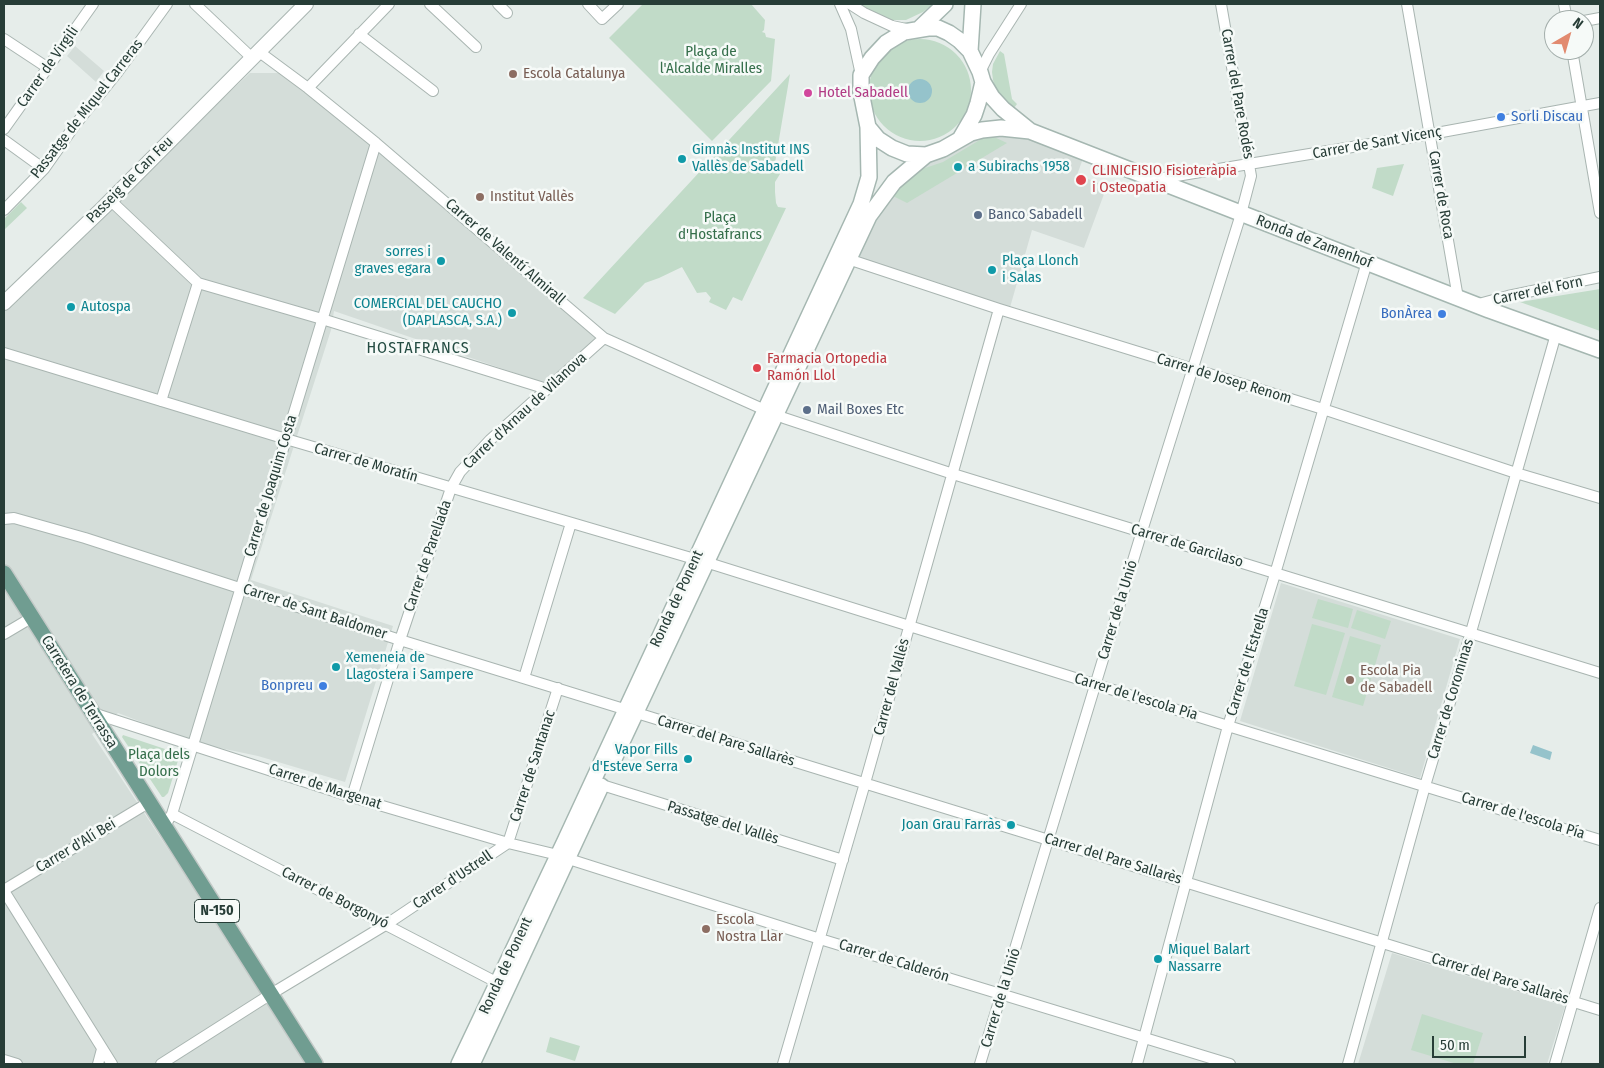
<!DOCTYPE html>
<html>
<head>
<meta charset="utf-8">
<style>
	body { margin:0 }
	#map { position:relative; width:1604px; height:1068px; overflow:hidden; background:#e6edea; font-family:"Fira Sans Condensed",sans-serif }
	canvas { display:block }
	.frame { position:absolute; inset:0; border:5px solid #273d37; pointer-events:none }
	.north { position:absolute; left:1544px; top:10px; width:50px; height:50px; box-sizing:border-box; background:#f6faf8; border:1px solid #a3aeab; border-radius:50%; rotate:38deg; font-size:14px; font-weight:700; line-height:20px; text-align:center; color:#273d37 }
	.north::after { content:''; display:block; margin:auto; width:18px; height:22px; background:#e28a6f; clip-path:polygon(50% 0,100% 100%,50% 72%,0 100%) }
	.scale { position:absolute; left:1432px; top:1036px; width:94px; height:22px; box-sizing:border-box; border:2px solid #273d37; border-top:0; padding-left:6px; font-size:15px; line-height:18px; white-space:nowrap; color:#273d37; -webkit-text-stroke:4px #f6faf8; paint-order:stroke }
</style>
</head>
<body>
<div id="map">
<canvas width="1604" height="1068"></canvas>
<div class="frame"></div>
<div class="north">N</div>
<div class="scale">50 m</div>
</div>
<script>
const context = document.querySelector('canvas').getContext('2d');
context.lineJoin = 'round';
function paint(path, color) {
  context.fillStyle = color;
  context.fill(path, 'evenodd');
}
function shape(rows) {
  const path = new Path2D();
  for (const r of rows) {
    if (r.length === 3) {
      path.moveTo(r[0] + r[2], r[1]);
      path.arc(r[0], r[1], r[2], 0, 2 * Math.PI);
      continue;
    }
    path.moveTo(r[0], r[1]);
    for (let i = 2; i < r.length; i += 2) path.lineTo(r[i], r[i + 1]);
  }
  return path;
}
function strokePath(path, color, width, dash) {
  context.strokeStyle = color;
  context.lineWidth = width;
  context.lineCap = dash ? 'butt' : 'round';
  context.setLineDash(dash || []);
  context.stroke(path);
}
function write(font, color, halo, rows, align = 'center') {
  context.font = font + ' "Fira Sans Condensed",sans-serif';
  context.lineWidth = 5;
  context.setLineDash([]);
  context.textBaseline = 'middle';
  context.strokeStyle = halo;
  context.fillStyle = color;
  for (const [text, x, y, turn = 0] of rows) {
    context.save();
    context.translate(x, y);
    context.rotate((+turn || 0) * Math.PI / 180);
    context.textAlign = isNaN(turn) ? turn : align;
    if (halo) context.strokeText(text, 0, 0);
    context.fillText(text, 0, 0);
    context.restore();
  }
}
paint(shape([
	[75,46,104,71,96,82,67,56],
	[250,73,287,73,604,338,544,383,334,311,331,330,251,580,393,626,345,782,258,756,196,743,118,713,92,734,310,1064,4,1064,4,304],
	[1001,128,1085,153,1077,175,1107,186,1084,248,1032,230,1009,311,848,259,869,216,926,155],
	[1281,583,1460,639,1420,778,1240,721],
	[1392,953,1565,1006,1547,1064,1358,1064]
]), '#d4ddd9');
paint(shape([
	[643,4,751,4,765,20,764,30,762,32,765,33,766,37,775,39,771,81,712,141,609,38],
	[860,4,933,4,923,12,906,20,887,20,868,12],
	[920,90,51],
	[1000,51,1004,54,1012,99,1017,104,1014,108,1002,98,996,89,993,80,992,72,993,64],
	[790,74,775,163,780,164,780,174,775,182,775,192,776,203,778,207,786,208,742,301,733,297,726,310,709,302,711,298,706,292,697,293,682,267,659,278,645,283,615,314,583,298],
	[992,136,1007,143,907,203,893,196,900,185,919,170,943,162,983,138],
	[1404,164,1393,196,1372,188,1377,168],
	[21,202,27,208,4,230,4,219],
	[1600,289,1600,331,1520,302],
	[1318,599,1353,609,1348,628,1312,618],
	[1357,610,1391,621,1385,639,1351,628],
	[1312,624,1345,633,1326,695,1294,686],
	[1350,636,1381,645,1363,706,1332,697],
	[123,735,180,754,168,793,164,797,162,797,122,737],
	[1422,1014,1483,1033,1473,1064,1457,1064,1411,1050],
	[550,1037,580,1046,575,1061,546,1052]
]), '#c1dbc8');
paint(shape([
	[920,91,12],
	[1533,745,1552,752,1550,760,1530,753]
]), '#95c3cb');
const minor = shape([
	[195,4,251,57],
	[430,4,476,47],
	[498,4,507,13],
	[588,4,602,19,618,4],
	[840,4,851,29,861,75],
	[850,4,864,13,892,26,911,30],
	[1407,4,1458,298],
	[1564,4,1567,20],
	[1584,21,1600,18],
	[359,34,433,91],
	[4,39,48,68],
	[1572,50,1600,213],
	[258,51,308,88,376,143,604,338,765,410,784,418,953,474,1600,673],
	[980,72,989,54,1021,4],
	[308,88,389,4],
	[4,129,93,4],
	[4,140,44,169],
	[1158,179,1431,134,1600,103],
	[110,200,198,283,161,401],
	[4,210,44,169,75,125,117,73,167,4],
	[848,259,999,309,1323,409,1516,473,1600,498],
	[198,283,322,319,547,389],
	[1475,305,1508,296,1600,277],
	[4,353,286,439,715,565,1228,726,1600,840],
	[4,519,14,518,85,538,400,640,1600,1010],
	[4,634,31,618],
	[524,678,571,523],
	[93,713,352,797,508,843,558,855,575,861,820,939,1230,1064],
	[602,785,843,860],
	[352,797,400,640,451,488,460,472,490,440,604,338],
	[172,814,498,983],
	[164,827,172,814,376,143],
	[508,843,558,688],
	[4,890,148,803],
	[4,891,112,1064],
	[4,1060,17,1064],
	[98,1064,102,1049],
	[161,1064,271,994,387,924,508,843],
	[783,1064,865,783,999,309],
	[980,1064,1142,531,1241,214,1251,176,1221,4],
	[1137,1064,1228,726,1275,574,1367,262],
	[1348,1064,1425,786,1471,632,1556,334],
	[1555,1064,1600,908]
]);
const tertiary = shape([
	[4,303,103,208,306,4]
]);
const secondary = shape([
	[919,29,945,4],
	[970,51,973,4],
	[983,82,992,97,1003,109,1029,130],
	[960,139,974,115,978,103,983,82,980,72,970,51,959,40,949,33,938,28,928,28,904,32,886,43,872,58,861,75,861,92,868,127,878,139,892,148,907,154,926,155,943,149,971,133,982,130,1001,128,1030,131,1489,310,1600,350],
	[612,763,869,216,894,182,926,155],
	[459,1064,565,841,861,204,869,177,868,127],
	[472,1064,601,786]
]);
const primary = shape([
	[4,573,315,1064]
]);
strokePath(minor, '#a9b5b1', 12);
strokePath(tertiary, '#a9b5b1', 16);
strokePath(secondary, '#a5b7b1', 18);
strokePath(primary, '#c3c9c7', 18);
strokePath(minor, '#fff', 10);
strokePath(tertiary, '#fff', 14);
strokePath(secondary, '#fff', 15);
strokePath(primary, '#709d91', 15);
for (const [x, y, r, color] of [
	[513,74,5,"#8d6e63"],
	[808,93,5,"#d1479c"],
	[1501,117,5,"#3f7fe0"],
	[682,159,5,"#0f9aa8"],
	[958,167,5,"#0f9aa8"],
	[1081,180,6,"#e0444e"],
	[480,197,5,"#8d6e63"],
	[978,215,5,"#5c6f8a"],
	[441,261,5,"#0f9aa8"],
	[992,270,5,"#0f9aa8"],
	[71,307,5,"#0f9aa8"],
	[512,313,5,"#0f9aa8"],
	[1442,314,5,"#3f7fe0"],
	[757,368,5,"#e0444e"],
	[807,410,5,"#5c6f8a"],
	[336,667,5,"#0f9aa8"],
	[1350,680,5,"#8d6e63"],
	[323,686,5,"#3f7fe0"],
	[688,759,5,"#0f9aa8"],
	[1011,825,5,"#0f9aa8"],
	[706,929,5,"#8d6e63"],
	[1158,959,5,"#0f9aa8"]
]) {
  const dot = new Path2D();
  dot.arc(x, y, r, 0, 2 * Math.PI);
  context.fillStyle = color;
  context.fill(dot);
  strokePath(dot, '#f6faf8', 2);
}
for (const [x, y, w] of [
	[217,911,45]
]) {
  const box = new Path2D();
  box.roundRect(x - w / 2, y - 11.5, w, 23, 4);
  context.fillStyle = '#f6faf8';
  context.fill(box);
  strokePath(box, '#273d37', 1);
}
write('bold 14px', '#273d37', null, [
	["N-150",217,911]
]);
write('15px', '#356f4b', '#f6faf8', [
	["Plaça de",711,52],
	["l'Alcalde Miralles",711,69],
	["Plaça",720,218],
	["d'Hostafrancs",720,235],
	["Plaça dels",159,755],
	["Dolors",159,772]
]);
write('15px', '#273d37', '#f6faf8', [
	["Carrer de Virgili",48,67,-55],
	["Carrer del Pare Rodés",1237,94,80],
	["Passatge de Miquel Carreras",87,109,-52],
	["Carrer de Sant Vicenç",1377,143,-10],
	["Passeig de Can Feu",130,180,-45],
	["Carrer de Roca",1441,195,80],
	["Ronda de Zamenhof",1314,242,21],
	["Carrer de Valentí Almirall",505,252,41],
	["Carrer del Forn",1538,291,-12],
	["Carrer de Josep Renom",1224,379,17],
	["Carrer d'Arnau de Vilanova",525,411,-43],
	["Carrer de Moratín",366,463,16],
	["Carrer de Joaquim Costa",271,486,-73],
	["Carrer de Garcilaso",1187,546,17],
	["Carrer de Parellada",428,556,-71],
	["Ronda de Ponent",677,599,-65],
	["Carrer de la Unió",1118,610,-73],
	["Carrer de Sant Baldomer",315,612,18],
	["Carrer de l'Estrella",1248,662,-73],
	["Carrer del Vallès",892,687,-75],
	["Carretera de Terrassa",79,692,58],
	["Carrer de l'escola Pía",1136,697,17],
	["Carrer de Corominas",1451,699,-73],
	["Carrer del Pare Sallarès",726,741,17],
	["Carrer de Santanac",533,766,-72],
	["Carrer de Margenat",325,787,18],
	["Carrer de l'escola Pía",1523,816,17],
	["Passatge del Vallès",723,823,17],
	["Carrer d'Alí Bei",76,846,-31],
	["Carrer del Pare Sallarès",1113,859,17],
	["Carrer d'Ustrell",453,880,-34],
	["Carrer de Borgonyó",335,898,27],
	["Carrer de Calderón",894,961,17],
	["Ronda de Ponent",506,966,-65],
	["Carrer del Pare Sallarès",1500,979,17],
	["Carrer de la Unió",1001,998,-73]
]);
write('15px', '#785e54', '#f6faf8', [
	["Escola Catalunya",523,74],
	["Institut Vallès",490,197],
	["Escola Pia",1360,671],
	["de Sabadell",1360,688],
	["Escola",716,920],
	["Nostra Llar",716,937]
], 'left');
write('15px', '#b23c85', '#f6faf8', [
	["Hotel Sabadell",818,93]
], 'left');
write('15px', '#366cbe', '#f6faf8', [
	["Sorli Discau",1511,117,"left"],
	["BonÀrea",1432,314],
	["Bonpreu",313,686]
], 'right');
write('15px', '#0d838f', '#f6faf8', [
	["Gimnàs Institut INS",692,150],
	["Vallès de Sabadell",692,167],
	["a Subirachs 1958",968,167],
	["sorres i",431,252,"right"],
	["graves egara",431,269,"right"],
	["Plaça Llonch",1002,261],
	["i Salas",1002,278],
	["COMERCIAL DEL CAUCHO",502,304,"right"],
	["(DAPLASCA, S.A.)",502,321,"right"],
	["Autospa",81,307],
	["Xemeneia de",346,658],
	["Llagostera i Sampere",346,675],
	["Vapor Fills",678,750,"right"],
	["d'Esteve Serra",678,767,"right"],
	["Joan Grau Farràs",1001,825,"right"],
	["Miquel Balart",1168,950],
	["Nassarre",1168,967]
], 'left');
write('15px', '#be3a42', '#f6faf8', [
	["CLINICFISIO Fisioteràpia",1092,171],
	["i Osteopatia",1092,188],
	["Farmacia Ortopedia",767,359],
	["Ramón Llol",767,376]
], 'left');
write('15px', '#4e5e75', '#f6faf8', [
	["Banco Sabadell",988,215],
	["Mail Boxes Etc",817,410]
], 'left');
context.letterSpacing = '1px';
write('16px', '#254d43', '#f6faf8', [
	["HOSTAFRANCS",418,349]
]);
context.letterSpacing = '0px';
</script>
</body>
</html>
